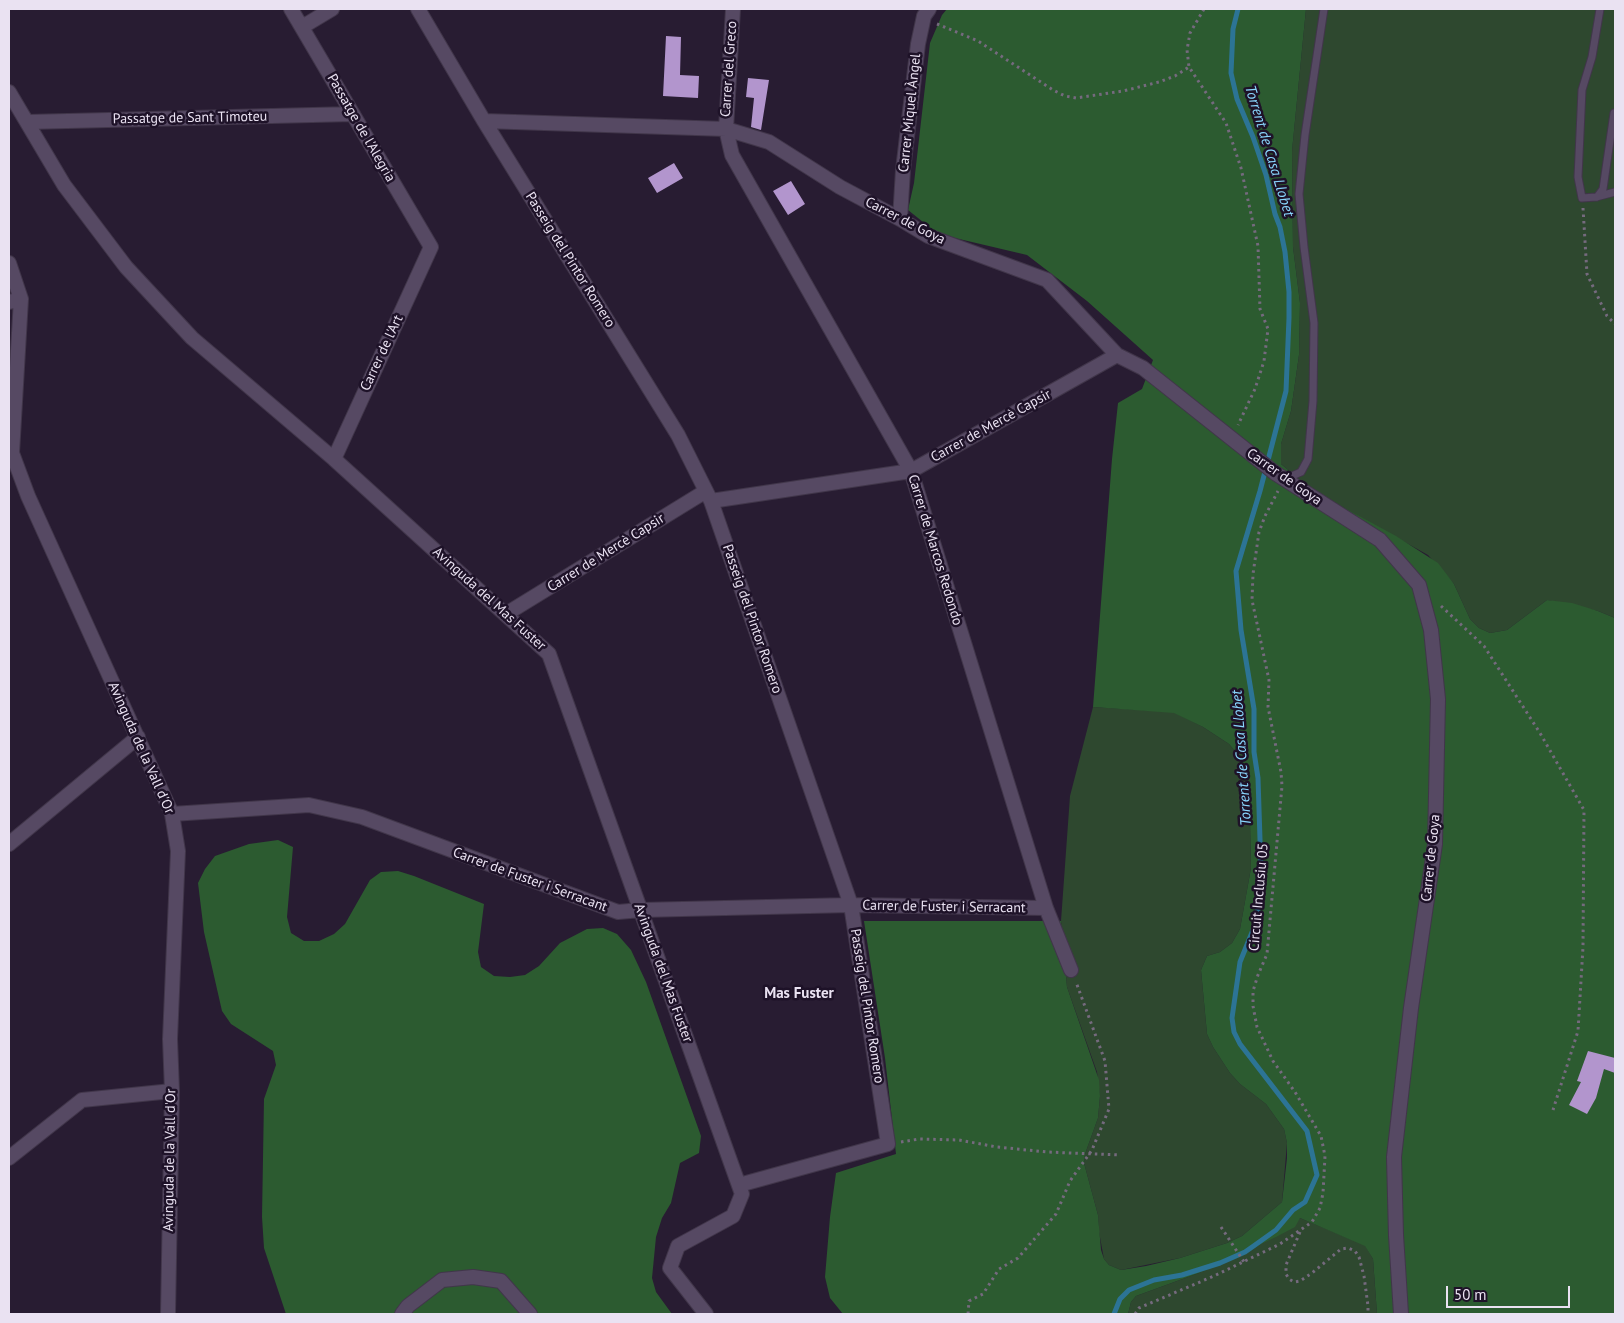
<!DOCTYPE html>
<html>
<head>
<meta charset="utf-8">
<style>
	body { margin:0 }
	#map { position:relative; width:1624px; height:1323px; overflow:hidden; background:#281c32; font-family:"PT Sans",sans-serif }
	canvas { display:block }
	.frame { position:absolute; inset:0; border:10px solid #eae2f2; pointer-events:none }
	.scale { position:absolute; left:1446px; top:1286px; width:124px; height:22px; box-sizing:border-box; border:2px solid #eae2f2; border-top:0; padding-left:6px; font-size:15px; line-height:18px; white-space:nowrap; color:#eae2f2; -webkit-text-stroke:4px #1e1228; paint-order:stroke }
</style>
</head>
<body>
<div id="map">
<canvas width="1624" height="1323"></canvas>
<div class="frame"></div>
<div class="scale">50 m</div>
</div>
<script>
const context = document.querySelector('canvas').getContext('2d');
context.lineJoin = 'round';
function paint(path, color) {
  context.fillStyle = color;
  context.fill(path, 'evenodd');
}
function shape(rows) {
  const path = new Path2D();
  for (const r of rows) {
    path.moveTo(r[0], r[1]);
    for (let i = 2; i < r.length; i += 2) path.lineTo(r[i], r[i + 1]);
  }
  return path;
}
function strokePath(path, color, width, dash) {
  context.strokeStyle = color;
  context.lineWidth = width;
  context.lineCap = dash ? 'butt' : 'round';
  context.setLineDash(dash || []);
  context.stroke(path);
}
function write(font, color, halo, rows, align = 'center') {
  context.font = font + ' "PT Sans",sans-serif';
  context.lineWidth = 5;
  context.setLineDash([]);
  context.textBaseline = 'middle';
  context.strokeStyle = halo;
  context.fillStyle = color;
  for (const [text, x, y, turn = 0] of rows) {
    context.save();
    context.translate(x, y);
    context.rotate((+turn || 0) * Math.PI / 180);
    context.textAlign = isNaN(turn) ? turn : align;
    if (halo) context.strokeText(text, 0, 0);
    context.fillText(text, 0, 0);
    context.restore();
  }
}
paint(shape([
	[1306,9,1615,9,1615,618,1598,611,1547,600,1507,630,1490,633,1479,628,1470,619,1454,584,1428,555,1315,492,1281,464,1281,444,1291,411,1299,355,1300,303,1293,247,1292,151],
	[1093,707,1174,712,1203,727,1229,744,1240,757,1249,776,1251,868,1240,929,1232,943,1220,952,1207,956,1201,970,1207,1034,1213,1047,1230,1073,1240,1084,1266,1104,1284,1129,1287,1143,1282,1202,1242,1236,1227,1243,1180,1258,1121,1270,1109,1265,1104,1259,1099,1232,1098,1215,1084,1163,1085,1154,1098,1118,1100,1096,1097,1072,1067,987,1061,921,1070,796],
	[1300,1218,1365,1245,1373,1259,1377,1314,1128,1314,1131,1302,1136,1296,1199,1273]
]), '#2e482f');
paint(shape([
	[947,9,1306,9,1292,151,1293,247,1300,303,1299,355,1291,411,1281,444,1281,464,1315,492,1396,536,1438,563,1454,584,1470,619,1479,628,1490,633,1507,630,1547,600,1572,603,1598,611,1615,618,1615,1314,1377,1314,1373,1259,1365,1246,1300,1218,1295,1227,1276,1237,1199,1273,1136,1296,1131,1302,1128,1314,843,1314,830,1298,825,1277,830,1217,836,1173,896,1154,885,1058,864,921,1061,921,1067,987,1099,1080,1100,1096,1098,1118,1085,1154,1084,1163,1098,1215,1101,1250,1104,1259,1109,1265,1121,1270,1146,1266,1180,1258,1227,1243,1242,1236,1282,1202,1287,1158,1287,1143,1284,1129,1266,1104,1240,1084,1230,1073,1213,1047,1207,1034,1201,970,1207,956,1220,952,1232,943,1240,929,1251,868,1249,776,1240,757,1229,744,1203,727,1174,713,1093,707,1112,459,1118,403,1142,389,1153,360,1087,301,1027,255,938,234,908,210,914,183,930,43,942,15],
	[278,840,293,847,287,917,291,933,304,941,319,941,334,934,345,924,370,880,381,872,398,871,414,876,484,904,478,952,481,967,494,976,510,977,525,975,539,966,560,943,587,929,603,928,617,934,631,950,646,982,701,1136,699,1153,680,1163,671,1203,662,1218,656,1237,652,1278,656,1292,672,1314,286,1314,264,1248,262,1217,264,1099,276,1065,273,1051,231,1024,222,1011,204,932,198,883,205,869,215,856,249,844]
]), '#2c5b30');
strokePath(shape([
	[1114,1314,1120,1299,1129,1290,1154,1280,1182,1275,1220,1263,1245,1252,1255,1245,1276,1230,1293,1210,1305,1202,1317,1175,1307,1131,1240,1044,1234,1032,1232,1018,1240,962,1257,920,1261,870,1258,778,1254,752,1254,709,1241,630,1236,571,1260,491,1286,391,1289,318,1289,292,1285,252,1280,227,1275,214,1266,175,1253,137,1237,99,1231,73,1233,29,1238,9]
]), '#2c7495', 5);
paint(shape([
	[666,36,681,37,680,75,699,76,698,98,663,96],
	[748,78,769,80,761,130,751,127,754,98,746,97],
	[674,163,683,178,657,193,648,178],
	[791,181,805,204,788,215,773,191],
	[1588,1051,1615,1058,1615,1073,1604,1069,1596,1098,1587,1114,1569,1105,1581,1082,1577,1081]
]), '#b295cd');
const lane = shape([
	[1600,9,1592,57,1582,90,1578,177,1582,198,1596,197,1615,192],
	[1597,197,1603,189,1614,113,1615,113],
	[1285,479,1301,472,1308,459,1313,401,1314,323,1304,247,1299,194,1305,135,1324,9]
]);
const street = shape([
	[291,9,431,247,334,459],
	[418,9,484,121,678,435,711,501,851,905,888,1144,739,1185],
	[733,9,726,129,732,155,911,471,1046,908,1071,970],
	[302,27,332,9],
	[9,92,64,185,126,267,192,338,334,459,549,654,742,1194,733,1216,678,1246,670,1268,706,1314],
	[484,121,726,129,769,142,840,187,900,219,928,236,1047,280,1117,355,1143,368,1275,473,1380,540,1419,585,1431,630,1438,699,1435,844,1411,1008,1394,1157,1396,1235,1401,1314],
	[27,122,353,114],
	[900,219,903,170,918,44,924,16,929,9],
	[9,263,21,299,12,453,28,496,172,814,178,851,170,1039,172,1091,168,1314],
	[9,302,21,299],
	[711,501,911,471,1117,355],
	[506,614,706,491],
	[172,814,309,805,362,817,618,912,641,910,851,905,1046,908],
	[9,844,138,737],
	[9,1158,82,1100,172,1091],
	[402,1314,408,1306,442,1280,473,1277,501,1281,530,1314]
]);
strokePath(lane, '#41364a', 9);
strokePath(street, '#41364a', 16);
strokePath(shape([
	[1204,9,1190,33,1187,50,1189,67,1226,123,1241,168,1258,246,1260,309,1268,329,1264,361,1255,389,1238,425],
	[937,24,978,41,1053,90,1065,96,1076,98,1123,91,1159,82,1175,76,1189,67],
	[1583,208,1587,274,1607,316,1615,324],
	[1441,606,1484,646,1540,733,1584,810,1583,947,1578,1031,1553,1110],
	[901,1142,919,1139,959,1140,997,1147,1047,1152,1120,1155],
	[1221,1227,1244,1262],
	[1300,1232,1286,1265,1286,1274,1289,1279,1294,1282,1300,1281,1312,1273,1341,1249,1348,1248,1355,1251,1359,1257,1364,1276,1368,1306,1368,1314],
	[968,1314,969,1301,983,1294,999,1269,1018,1258,1056,1214,1070,1181,1092,1150,1109,1109,1105,1061,1076,982],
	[1135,1314,1139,1308,1214,1276,1280,1244,1312,1222,1320,1208,1323,1193,1325,1156,1321,1136,1295,1092,1273,1061,1257,1027,1253,1006,1253,991,1258,975,1267,954,1282,786,1281,772,1268,707,1269,680,1252,600,1253,574,1259,532,1265,516,1278,491]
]), '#756a7e', 3, [2.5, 4]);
strokePath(lane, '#564963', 7);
strokePath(street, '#564963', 14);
write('14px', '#eae2f2', '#1e1228', [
	["Carrer del Greco",729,69,-86],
	["Carrer Miquel Àngel",910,113,-84],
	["Passatge de Sant Timoteu",190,118,-1],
	["Passatge de l'Alegria",361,128,60],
	["Carrer de Goya",905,221,27],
	["Passeig del Pintor Romero",570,260,58],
	["Carrer de l'Art",382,353,-65],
	["Carrer de Mercè Capsir",991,426,-29],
	["Carrer de Goya",1284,477,35],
	["Carrer de Marcos Redondo",935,550,73],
	["Carrer de Mercè Capsir",606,553,-32],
	["Avinguda del Mas Fuster",489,599,42],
	["Passeig del Pintor Romero",752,619,71],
	["Avinguda de la Vall d'Or",141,748,66],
	["Carrer de Goya",1431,858,-84],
	["Carrer de Fuster i Serracant",530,880,20],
	["Circuit Inclusiu 05",1259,897,-85],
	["Carrer de Fuster i Serracant",944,907,1],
	["Avinguda del Mas Fuster",663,973,70],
	["Passeig del Pintor Romero",867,1006,81],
	["Avinguda de la Vall d'Or",170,1160,-89]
]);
write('italic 15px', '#89d6fd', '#1e1228', [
	["Torrent de Casa Llobet",1269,151,73],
	["Torrent de Casa Llobet",1242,758,-94]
]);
write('bold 15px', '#eae2f2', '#1e1228', [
	["Mas Fuster",799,994]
]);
</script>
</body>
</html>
